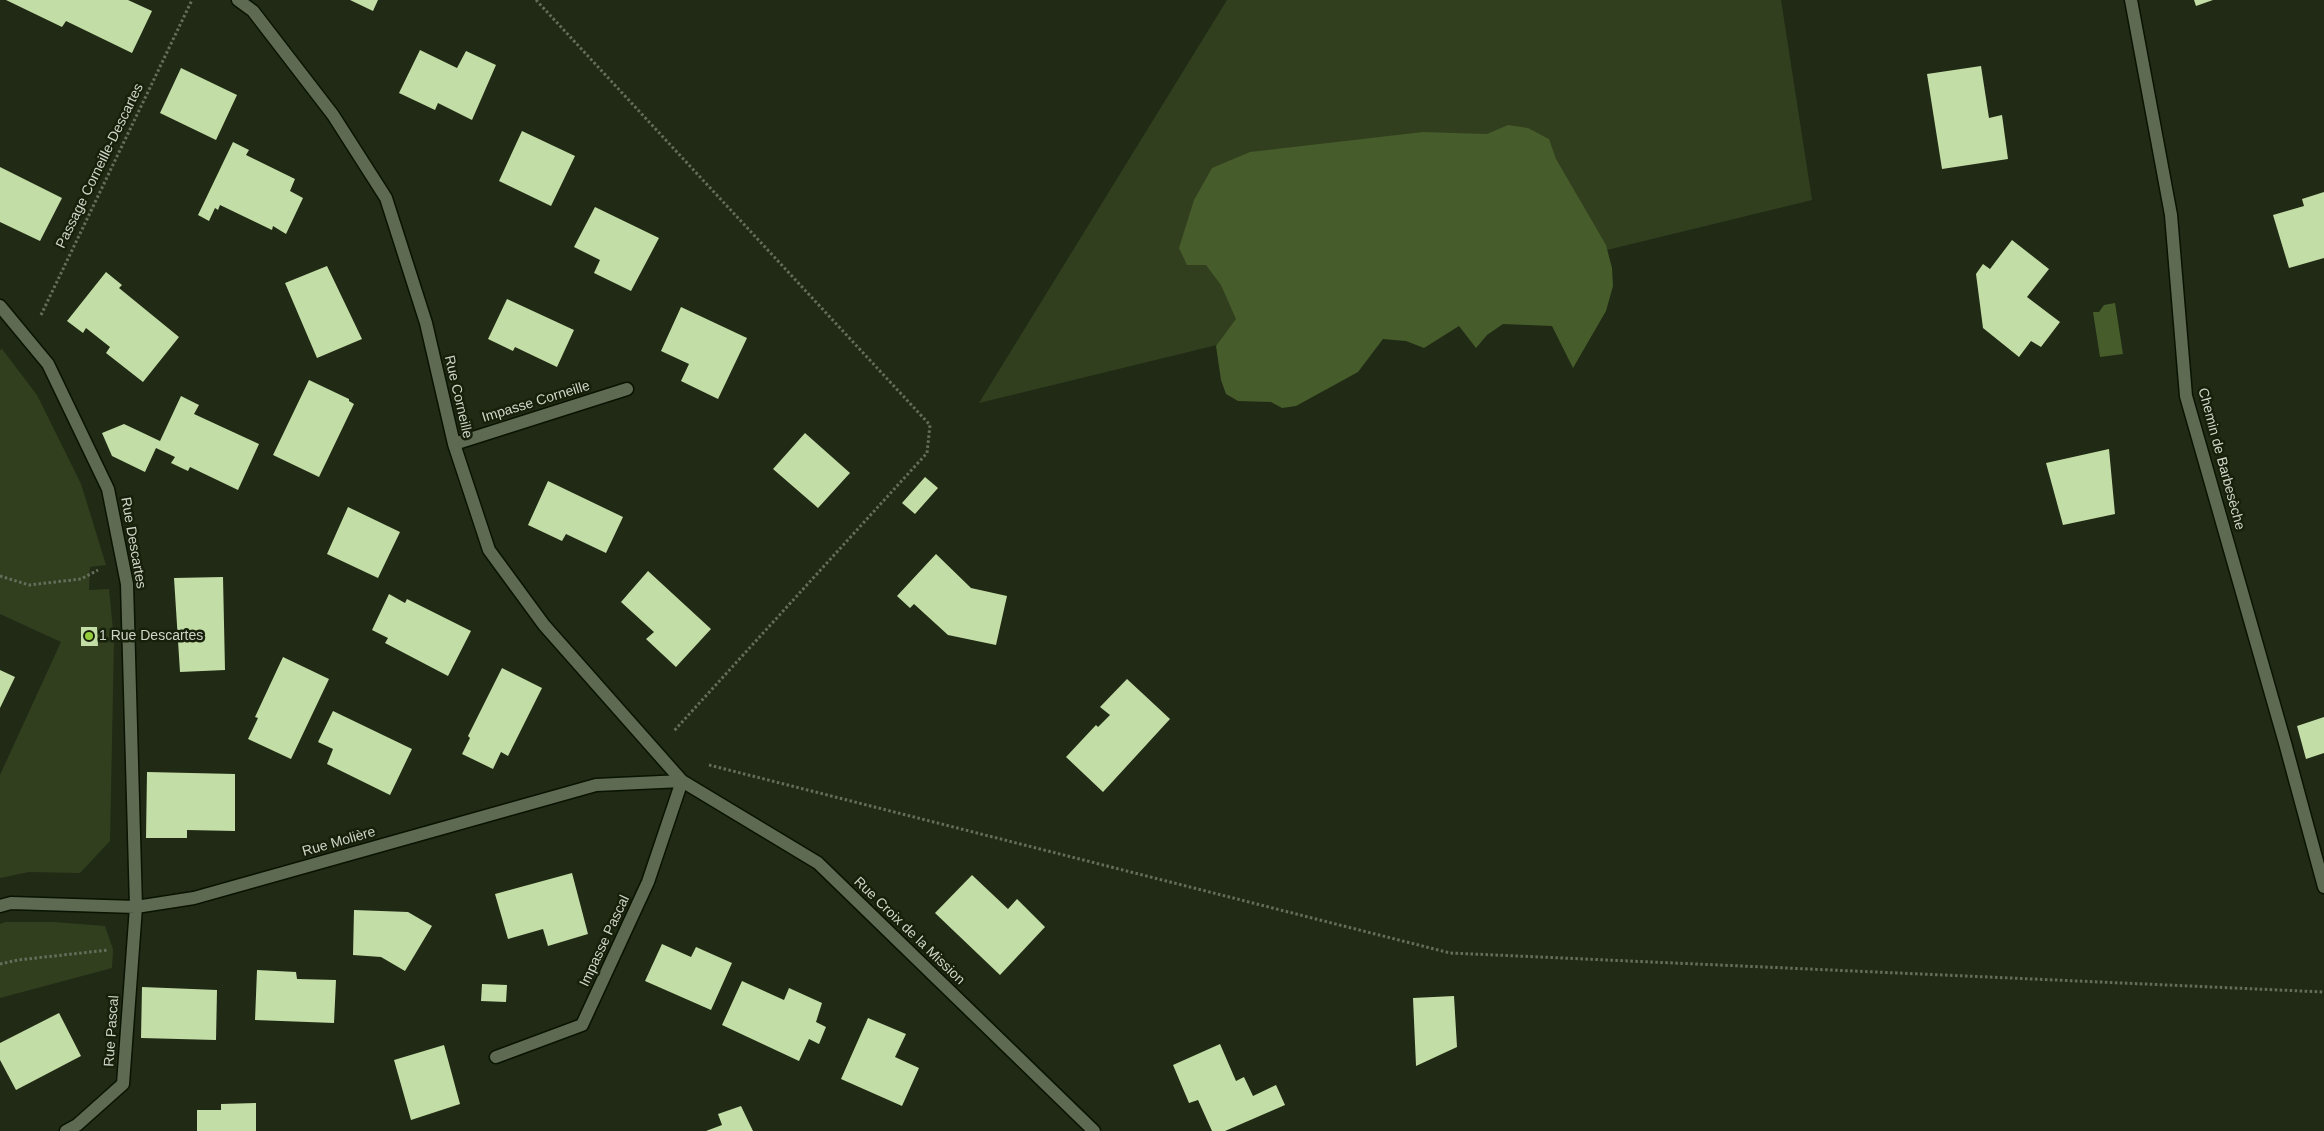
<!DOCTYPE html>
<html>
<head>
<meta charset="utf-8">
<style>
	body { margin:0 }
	canvas { display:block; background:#202a14 }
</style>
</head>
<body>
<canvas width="2324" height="1131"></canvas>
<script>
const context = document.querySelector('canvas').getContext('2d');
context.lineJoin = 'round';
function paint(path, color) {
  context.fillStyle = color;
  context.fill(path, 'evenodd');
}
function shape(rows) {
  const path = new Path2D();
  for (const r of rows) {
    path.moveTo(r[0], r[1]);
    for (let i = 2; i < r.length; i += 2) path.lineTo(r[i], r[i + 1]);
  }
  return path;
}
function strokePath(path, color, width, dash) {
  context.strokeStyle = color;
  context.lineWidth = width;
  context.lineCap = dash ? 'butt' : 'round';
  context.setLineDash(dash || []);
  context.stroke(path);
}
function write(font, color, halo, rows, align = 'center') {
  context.font = font + ' Helvetica,sans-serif';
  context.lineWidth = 5;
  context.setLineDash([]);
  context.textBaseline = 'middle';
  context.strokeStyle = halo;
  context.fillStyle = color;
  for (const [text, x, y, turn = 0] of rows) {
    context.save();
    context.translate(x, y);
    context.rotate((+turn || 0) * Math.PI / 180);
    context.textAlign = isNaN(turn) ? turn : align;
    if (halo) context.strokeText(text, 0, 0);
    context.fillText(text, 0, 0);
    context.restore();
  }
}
paint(shape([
	[1227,0,1781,0,1812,200,979,403],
	[2,349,37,395,81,484,106,565,90,567,89,590,109,589,114,640,110,841,80,873,29,872,0,878,0,775,61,642,0,614,0,350],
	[5,922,54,922,105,926,113,949,112,968,0,998,0,924]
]), '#313f1f');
paint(shape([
	[1508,125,1528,128,1549,139,1556,159,1606,245,1612,268,1613,286,1606,311,1573,368,1552,326,1503,324,1487,335,1476,348,1459,326,1424,348,1406,341,1383,339,1358,372,1296,406,1282,408,1271,402,1238,401,1226,394,1221,380,1216,346,1236,319,1221,285,1206,265,1187,265,1179,248,1194,200,1212,168,1250,152,1423,132,1487,134],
	[2115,303,2123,354,2100,357,2093,312,2099,312,2104,305]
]), '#465c2b');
paint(shape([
	[6,0,128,0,152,11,132,53,66,21,62,27],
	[350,0,378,0,373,11],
	[2194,0,2213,0,2196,6],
	[420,50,457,68,466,51,496,65,472,120,438,103,435,110,399,93],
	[1981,66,1989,118,2002,115,2008,159,1942,169,1927,74],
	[181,68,237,95,216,140,160,113],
	[522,131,575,156,551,206,499,181],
	[233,142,249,150,246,155,295,179,290,191,303,198,286,234,273,226,272,230,220,205,218,210,215,208,209,221,198,215],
	[0,167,62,198,40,241,0,222],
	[2324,192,2324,258,2289,268,2273,215,2304,206,2302,199],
	[595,207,659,238,631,291,594,273,600,260,574,247],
	[2012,240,2049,269,2027,297,2060,322,2041,347,2031,341,2019,357,1983,328,1976,274,1983,264,1990,269],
	[327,266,362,339,317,358,285,283],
	[106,272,122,285,119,288,179,337,143,382,106,353,110,347,86,328,83,333,67,321],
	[507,299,574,330,557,367,515,347,513,351,488,339],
	[681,307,747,338,718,399,681,381,689,364,661,351],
	[309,380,349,399,349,401,354,404,319,477,273,455],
	[181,396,199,405,194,414,259,444,238,490,190,467,188,471,171,463,175,457,156,448,145,472,112,456,102,433,124,424,160,441],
	[805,433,850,473,818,508,773,469],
	[2109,449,2115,514,2063,525,2046,463],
	[925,477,938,488,915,514,902,503],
	[548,481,623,517,606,553,566,534,562,541,528,525],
	[348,507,400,532,378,578,327,554],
	[936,554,971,588,1007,596,996,645,948,635,914,604,910,608,897,596],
	[648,571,711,629,676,667,646,639,654,632,621,602],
	[223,577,225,670,180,672,174,578],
	[389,594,405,603,407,599,471,631,448,676,385,643,388,638,372,630],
	[81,627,97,627,98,646,81,646],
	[283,657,329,679,291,759,248,739,258,718,255,717],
	[502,668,542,688,508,756,501,752,493,769,462,754,470,738,468,736],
	[0,670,15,677,0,708],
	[1127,679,1170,719,1103,792,1066,757,1096,725,1098,727,1110,715,1100,707],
	[333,711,412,749,390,795,327,764,333,749,318,742],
	[2324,717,2324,753,2306,759,2297,726],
	[147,772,235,774,235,831,187,830,187,838,146,838],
	[572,873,588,934,548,946,543,929,508,939,495,894],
	[972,875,1008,909,1017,899,1045,927,1000,975,935,913],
	[354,910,408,912,432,926,405,971,381,957,353,955],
	[662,944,691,957,696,947,732,963,711,1010,645,981],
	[257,970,296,972,297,979,336,980,334,1023,255,1020],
	[742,981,784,1000,789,988,822,1003,816,1022,826,1027,819,1044,809,1039,799,1061,722,1025],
	[482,984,507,985,506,1002,481,1001],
	[142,987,217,990,216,1040,141,1038],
	[1454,996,1457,1047,1416,1066,1413,998],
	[59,1013,81,1056,16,1090,0,1060,0,1043],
	[868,1018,906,1034,895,1057,919,1068,902,1106,841,1079],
	[1220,1044,1236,1081,1244,1077,1253,1096,1276,1085,1285,1105,1225,1131,1212,1131,1198,1100,1189,1103,1173,1065],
	[444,1045,460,1104,411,1120,394,1060],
	[256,1103,256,1131,197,1131,197,1110,221,1110,221,1104],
	[741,1106,753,1131,706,1131,722,1125,718,1114]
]), '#c3dda6');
const minor = shape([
	[238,0,253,11,333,115,386,198,426,323,454,444,489,550,544,625,682,781,818,863,1094,1131],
	[2131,0,2171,215,2186,396,2285,743,2324,887],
	[0,306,48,364,108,489,127,584,136,907,123,1084,77,1125,66,1131],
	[454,444,627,389],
	[0,906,11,903,136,907,194,898,596,785,682,781],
	[496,1057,582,1025,648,882,682,781]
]);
strokePath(minor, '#0a1201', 15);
strokePath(shape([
	[536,0,930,425,927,453,673,732],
	[41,315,192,0],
	[0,576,29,585,81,579,98,570],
	[709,765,1450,953,2324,992],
	[0,964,18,960,108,950]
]), '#656e5b', 3, [2.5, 2.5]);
strokePath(minor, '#5e6a51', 12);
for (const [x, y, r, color] of [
	[89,636,5,"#94cc3c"]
]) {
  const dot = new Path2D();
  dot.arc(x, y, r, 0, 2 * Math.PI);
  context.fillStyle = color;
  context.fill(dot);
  strokePath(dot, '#17200a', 2);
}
write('14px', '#cfd6c8', '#17200a', [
	["Passage Corneille-Descartes",100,166,-64],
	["Rue Corneille",458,397,77],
	["Impasse Corneille",536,402,-17],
	["Chemin de Barbesèche",2221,459,75],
	["Rue Descartes",133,543,80],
	["Rue Molière",339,842,-16],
	["Rue Croix de la Mission",909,931,44],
	["Impasse Pascal",605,941,-65],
	["Rue Pascal",112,1031,-86]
]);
write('14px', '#cfd6c8', '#17200a', [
	["1 Rue Descartes",99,636]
], 'left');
</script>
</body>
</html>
